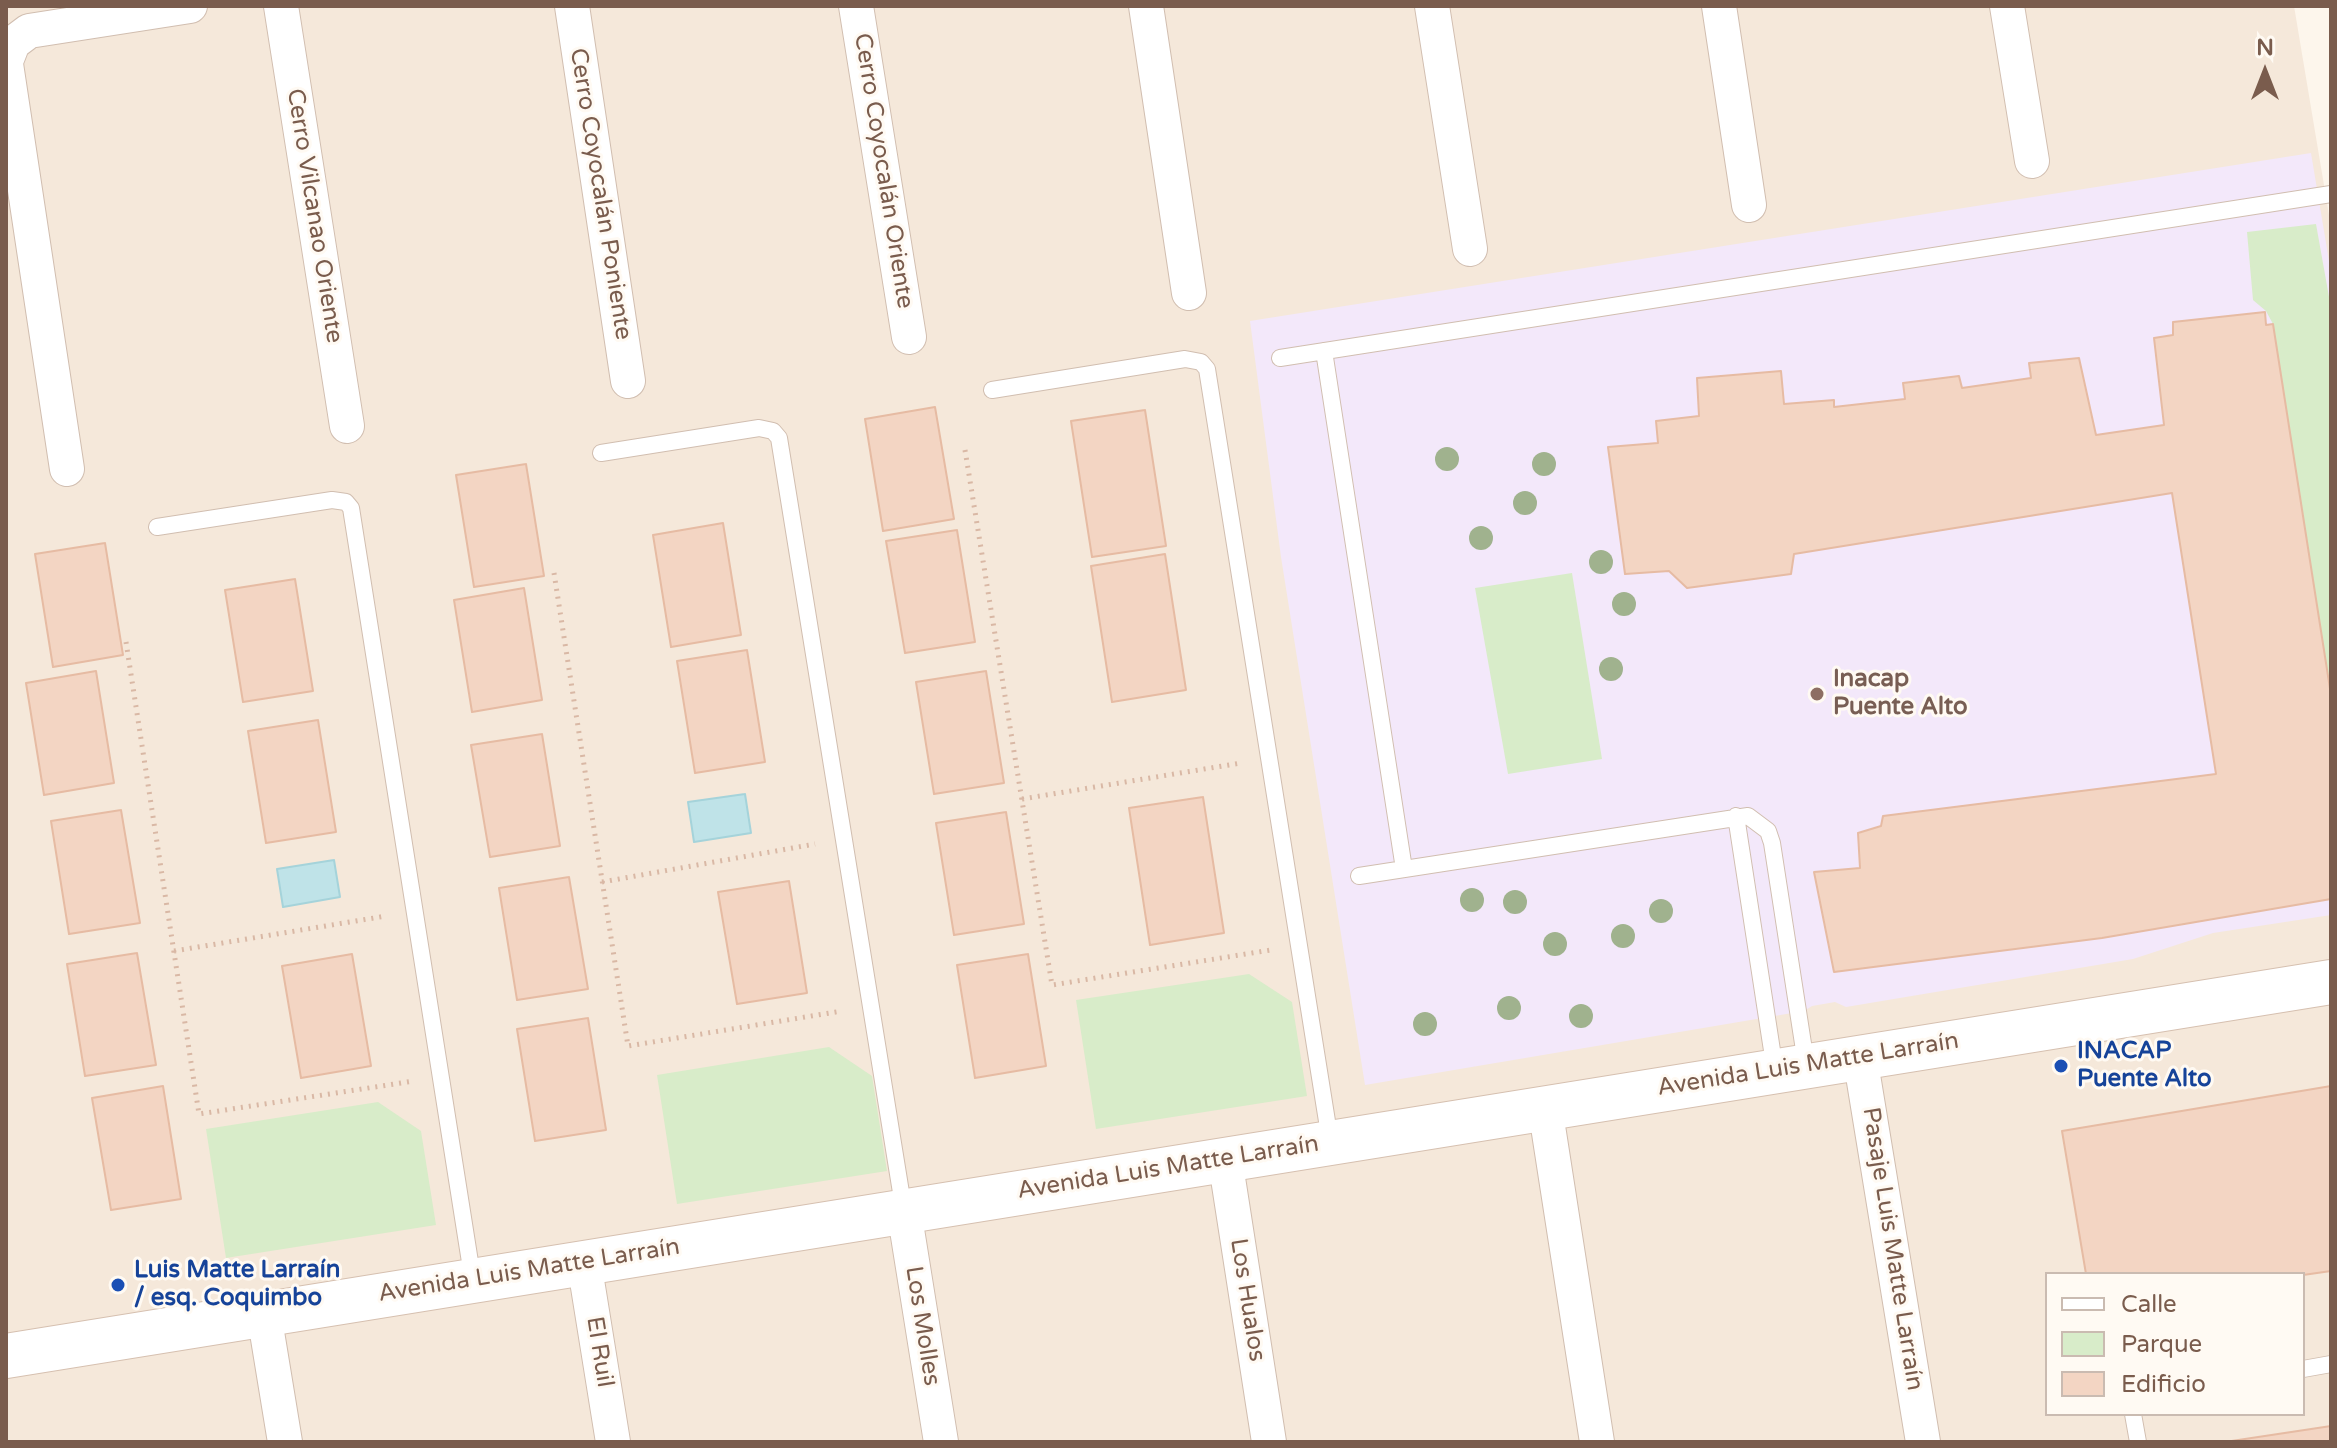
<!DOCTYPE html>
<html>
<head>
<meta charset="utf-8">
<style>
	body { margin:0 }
	#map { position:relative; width:2337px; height:1448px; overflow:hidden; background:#fdf6ec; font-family:"Varela Round",sans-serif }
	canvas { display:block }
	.frame { position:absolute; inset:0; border:8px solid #7a5c4d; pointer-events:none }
	.legend { position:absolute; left:2045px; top:1272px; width:260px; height:144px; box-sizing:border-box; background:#fffaf3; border:2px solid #cabbb1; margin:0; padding:10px 14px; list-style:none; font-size:24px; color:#7a5c4d }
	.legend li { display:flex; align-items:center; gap:16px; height:40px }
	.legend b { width:40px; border:2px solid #cabbb1 }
	.north { position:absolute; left:2225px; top:32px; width:80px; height:80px; -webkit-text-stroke:6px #fffaf3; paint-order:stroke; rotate:0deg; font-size:22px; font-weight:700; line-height:32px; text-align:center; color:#7a5c4d }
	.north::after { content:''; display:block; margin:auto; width:28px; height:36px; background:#7a5c4d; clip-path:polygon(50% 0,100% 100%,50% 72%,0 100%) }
</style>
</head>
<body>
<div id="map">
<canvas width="2337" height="1448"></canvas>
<div class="frame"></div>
<ul class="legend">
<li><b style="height:10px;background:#fff"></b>Calle</li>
<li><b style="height:22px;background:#d8ecc9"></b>Parque</li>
<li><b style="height:22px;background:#f3d5c3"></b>Edificio</li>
</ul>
<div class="north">N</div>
</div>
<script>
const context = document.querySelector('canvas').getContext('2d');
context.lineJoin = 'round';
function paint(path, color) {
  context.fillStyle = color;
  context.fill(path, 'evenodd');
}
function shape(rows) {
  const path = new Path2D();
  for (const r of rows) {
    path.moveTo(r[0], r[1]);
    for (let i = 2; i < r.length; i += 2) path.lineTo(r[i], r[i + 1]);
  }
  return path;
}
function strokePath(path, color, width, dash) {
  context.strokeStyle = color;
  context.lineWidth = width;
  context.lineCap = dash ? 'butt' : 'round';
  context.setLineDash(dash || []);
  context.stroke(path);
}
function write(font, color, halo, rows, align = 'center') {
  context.font = font + ' "Varela Round",sans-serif';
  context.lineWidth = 6;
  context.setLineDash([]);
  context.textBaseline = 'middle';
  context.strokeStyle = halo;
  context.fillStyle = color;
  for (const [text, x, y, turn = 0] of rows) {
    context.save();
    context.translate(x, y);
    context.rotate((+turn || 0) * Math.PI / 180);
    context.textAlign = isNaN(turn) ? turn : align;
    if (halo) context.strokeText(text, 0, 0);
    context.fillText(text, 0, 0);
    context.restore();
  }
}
paint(shape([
	[6,6,2294,6,2331,227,2331,1442,6,1442],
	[2047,1274,2303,1274,2303,1414,2047,1414]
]), '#f5e8da');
paint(shape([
	[2311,153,2331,273,2331,915,2213,933,2133,959,1846,1007,1835,1002,1812,1006,1804,1011,1365,1085,1281,557,1250,321]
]), '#f3e8fa');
paint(shape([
	[2316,224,2331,308,2331,695,2273,324,2266,311,2253,300,2247,232],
	[1572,573,1602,759,1508,774,1475,588],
	[1249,974,1292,1002,1307,1096,1096,1129,1076,1000],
	[829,1047,872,1076,887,1171,677,1204,657,1075],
	[378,1102,421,1131,436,1225,226,1258,206,1129]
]), '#d8ecc9');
const water = shape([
	[745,794,751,833,694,842,688,802,745,794],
	[334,860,340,897,283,907,277,869,334,860]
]);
paint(water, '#bfe3e8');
strokePath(water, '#a5d3da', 2);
const building = shape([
	[2265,312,2266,325,2273,324,2331,695,2331,899,2102,938,1834,972,1814,872,1860,868,1858,833,1881,826,1883,816,2216,774,2172,493,1794,554,1791,574,1687,588,1669,571,1625,574,1608,447,1658,443,1656,421,1699,416,1697,378,1781,371,1784,404,1834,400,1834,407,1905,399,1903,383,1959,376,1962,388,2031,378,2029,363,2079,358,2096,435,2164,425,2154,338,2173,335,2173,322,2265,312],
	[935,407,954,519,883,531,865,419,935,407],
	[1145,410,1166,546,1092,557,1071,421,1145,410],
	[526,464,544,576,474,587,456,475,526,464],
	[723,523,741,635,671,647,653,535,723,523],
	[957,530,975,642,905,653,886,541,957,530],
	[105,543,123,655,53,667,35,554,105,543],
	[1165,554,1186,690,1112,702,1091,566,1165,554],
	[295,579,313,691,243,702,225,590,295,579],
	[524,588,542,700,472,712,454,600,524,588],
	[747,650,765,762,695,773,677,661,747,650],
	[96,671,114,783,44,795,26,683,96,671],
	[986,671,1004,783,934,794,916,682,986,671],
	[318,720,336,832,266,843,248,731,318,720],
	[542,734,560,846,490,857,471,745,542,734],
	[1203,797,1224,933,1150,945,1129,808,1203,797],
	[121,810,140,923,69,934,51,821,121,810],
	[1006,812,1024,924,954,935,936,823,1006,812],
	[569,877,588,989,517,1000,499,888,569,877],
	[789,881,807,993,737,1004,718,892,789,881],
	[137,953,156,1065,85,1076,67,964,137,953],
	[352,954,371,1066,301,1078,282,966,352,954],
	[1028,954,1046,1066,975,1078,957,965,1028,954],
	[588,1018,606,1130,535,1141,517,1029,588,1018],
	[163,1086,181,1199,111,1210,92,1098,163,1086],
	[2331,1086,2331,1271,2303,1275,2086,1274,2062,1131,2331,1086],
	[2331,1426,2331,1442,2225,1442,2331,1426]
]);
paint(building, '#f3d5c3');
strokePath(building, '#e6bba3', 2);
const lane = shape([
	[1324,351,1404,869],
	[1280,358,2331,194],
	[992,390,1185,359,1201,362,1207,369,1330,1140],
	[601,453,759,428,773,431,779,438,904,1211],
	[157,527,332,500,346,502,351,508,473,1281],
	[1736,816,1775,1070],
	[1359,876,1748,816,1768,831,1772,843,1806,1063],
	[2303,1369,2331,1364],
	[2133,1414,2138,1442]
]);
const street = shape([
	[281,6,347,426],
	[572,6,628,381],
	[856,6,909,337],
	[1146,6,1189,293],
	[1432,6,1470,249],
	[1719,6,1749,205],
	[2007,6,2032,161],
	[6,61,13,43,29,31,190,6],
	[6,64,67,469],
	[1860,1057,1923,1442],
	[1545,1107,1597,1442],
	[1225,1159,1269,1442],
	[904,1211,941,1442],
	[584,1262,613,1442],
	[264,1314,285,1442]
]);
const secondary = shape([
	[6,1356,2331,982]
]);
strokePath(lane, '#d1beb0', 18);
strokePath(street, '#d1beb0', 36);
strokePath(secondary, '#d6c0b0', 46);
strokePath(shape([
	[965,450,1052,985,1271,950],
	[554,573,628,1046,842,1011],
	[126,642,199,1114,414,1081],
	[1022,799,1241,763],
	[602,882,815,844],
	[174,951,386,916]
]), '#d9b8a5', 5, [2, 6]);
strokePath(lane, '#fff', 16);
strokePath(street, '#fff', 34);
strokePath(secondary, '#fff', 44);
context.fillStyle = '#a0b28e';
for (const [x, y] of [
	[1447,459],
	[1544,464],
	[1525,503],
	[1481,538],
	[1601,562],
	[1624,604],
	[1611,669],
	[1472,900],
	[1515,902],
	[1661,911],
	[1623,936],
	[1555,944],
	[1509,1008],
	[1581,1016],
	[1425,1024]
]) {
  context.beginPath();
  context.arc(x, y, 12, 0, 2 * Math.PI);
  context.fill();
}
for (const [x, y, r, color] of [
	[1817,694,8,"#8d6e63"],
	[2061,1066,8,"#1a4fb4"],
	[118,1285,8,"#1a4fb4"]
]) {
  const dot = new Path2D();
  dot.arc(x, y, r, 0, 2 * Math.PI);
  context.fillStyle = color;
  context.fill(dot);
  strokePath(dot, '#fffaf3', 3);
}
write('24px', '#7a5c4d', '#fffaf3', [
	["Cerro Coyocalán Oriente",883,171,81],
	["Cerro Coyocalán Poniente",600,194,81],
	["Cerro Vilcanao Oriente",314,216,81],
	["Avenida Luis Matte Larraín",1808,1065,-9],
	["Avenida Luis Matte Larraín",1168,1168,-9],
	["Pasaje Luis Matte Larraín",1892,1249,81],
	["Avenida Luis Matte Larraín",529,1271,-9],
	["Los Hualos",1247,1300,81],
	["Los Molles",922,1326,81],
	["El Ruil",599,1352,81]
]);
write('bold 24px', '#785e54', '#fffaf3', [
	["Inacap",1833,680],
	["Puente Alto",1833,708]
], 'left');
write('bold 24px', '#164399', '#fffaf3', [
	["INACAP",2077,1052],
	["Puente Alto",2077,1080],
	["Luis Matte Larraín",134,1271],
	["/ esq. Coquimbo",134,1299]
], 'left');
</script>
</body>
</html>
